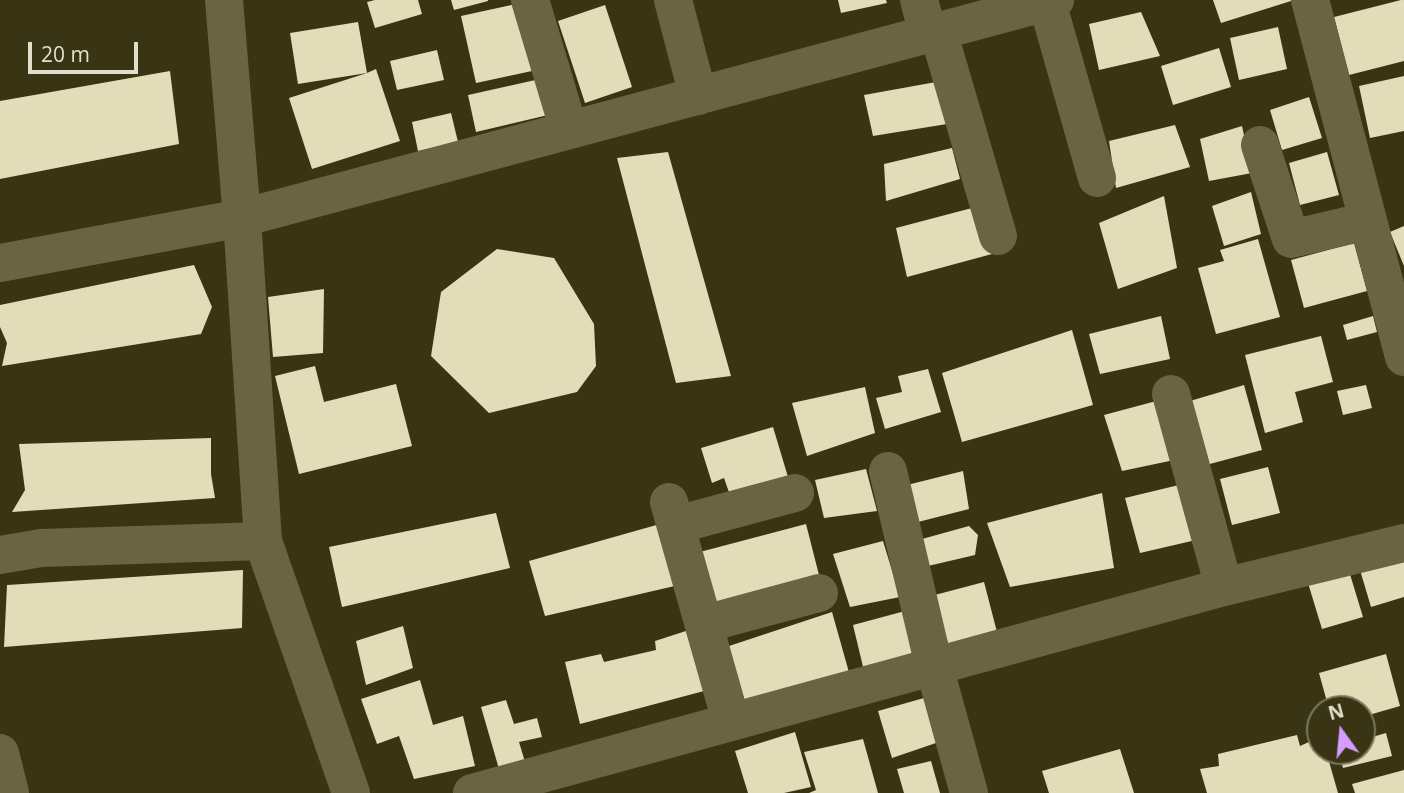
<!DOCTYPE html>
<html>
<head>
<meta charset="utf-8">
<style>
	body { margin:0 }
	#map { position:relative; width:1404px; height:793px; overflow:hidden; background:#393414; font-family:"Open Sans",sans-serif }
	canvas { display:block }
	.north { position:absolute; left:1306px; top:695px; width:70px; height:70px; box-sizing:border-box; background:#393414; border:2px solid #7c785e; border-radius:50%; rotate:345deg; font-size:19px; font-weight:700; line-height:28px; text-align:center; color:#e0decc }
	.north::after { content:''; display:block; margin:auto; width:24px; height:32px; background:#d59cfb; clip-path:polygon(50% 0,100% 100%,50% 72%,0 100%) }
	.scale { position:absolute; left:28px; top:42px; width:110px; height:32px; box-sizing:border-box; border:4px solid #e0decc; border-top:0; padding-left:9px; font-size:21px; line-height:24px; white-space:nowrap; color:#e0decc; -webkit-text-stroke:5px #393414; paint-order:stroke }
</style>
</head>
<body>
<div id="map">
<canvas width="1404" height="793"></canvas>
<div class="north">N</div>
<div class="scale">20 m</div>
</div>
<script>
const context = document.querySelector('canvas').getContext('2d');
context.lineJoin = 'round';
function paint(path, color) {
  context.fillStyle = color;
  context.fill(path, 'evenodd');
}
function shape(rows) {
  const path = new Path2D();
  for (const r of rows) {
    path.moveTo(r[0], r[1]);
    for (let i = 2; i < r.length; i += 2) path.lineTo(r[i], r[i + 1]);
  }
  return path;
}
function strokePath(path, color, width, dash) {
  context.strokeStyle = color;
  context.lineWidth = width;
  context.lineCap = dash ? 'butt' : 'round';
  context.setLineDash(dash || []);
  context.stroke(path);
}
paint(shape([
	[375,0,418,0,422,14,375,28,367,2],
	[451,0,488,0,488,1,454,10],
	[838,0,886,0,887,3,841,13],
	[1213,0,1291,0,1291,1,1221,23],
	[1401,0,1404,0,1404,61,1349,75,1334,17],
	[516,4,532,71,476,83,461,16],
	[605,5,632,87,585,103,558,21],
	[1141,12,1160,56,1099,70,1089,24],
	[358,22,367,73,376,69,400,141,312,169,289,98,367,73,298,84,290,33],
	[1278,27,1287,69,1239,80,1230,38],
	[1219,48,1231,87,1173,105,1161,66],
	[437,50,444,80,397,90,390,61],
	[170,71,179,144,0,179,0,101],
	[1404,76,1404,131,1370,138,1359,86],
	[540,79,548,115,476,132,468,95],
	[936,82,947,124,873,136,864,95],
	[1309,97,1322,138,1282,150,1270,110],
	[451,113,458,142,418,151,412,122],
	[1175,125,1190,167,1116,188,1109,141],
	[1242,126,1252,173,1209,181,1200,139],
	[952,148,960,179,886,201,884,164],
	[668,152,731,376,676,383,617,158],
	[1327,152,1339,195,1300,205,1289,163],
	[1251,192,1261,234,1224,246,1212,206],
	[1164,196,1177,268,1118,289,1099,223],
	[972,208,992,254,907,277,896,228],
	[1404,226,1404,266,1390,232],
	[1258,239,1280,317,1216,334,1198,268,1224,261,1220,250],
	[1354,243,1367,291,1304,308,1291,260],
	[497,249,554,258,594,324,596,366,577,392,489,413,431,356,441,292],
	[194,265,212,307,201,334,2,366,7,343,0,327,0,305],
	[324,289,323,353,273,357,268,297],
	[1161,316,1170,359,1100,374,1089,334],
	[1373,316,1377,332,1347,340,1343,325],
	[1072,330,1093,405,962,442,942,373],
	[1321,336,1333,382,1295,392,1303,422,1265,433,1245,355],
	[315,366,324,402,396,384,412,446,299,474,275,376],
	[928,369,941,412,885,429,876,398,902,392,898,376],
	[1244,385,1262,450,1206,465,1190,401],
	[1366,385,1372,408,1343,415,1337,391],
	[865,387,875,433,807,456,792,403],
	[1160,400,1179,459,1122,471,1104,415],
	[773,427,788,477,731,498,724,478,712,483,701,448],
	[211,438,211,474,215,498,12,512,25,490,19,444],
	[1268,467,1280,513,1232,525,1220,479],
	[866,469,877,511,824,518,815,480],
	[963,471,969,509,914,523,903,486],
	[1183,484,1196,540,1140,553,1125,498],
	[1102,493,1114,568,1010,587,987,523],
	[496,513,510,568,342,607,329,547],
	[660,524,679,585,545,616,529,561],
	[806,524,820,579,714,610,696,553],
	[969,526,978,535,975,555,928,566,922,539],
	[883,541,900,597,850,607,833,554],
	[1404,556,1404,597,1371,607,1360,570],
	[243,570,242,628,4,647,7,585],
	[1349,571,1363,617,1322,629,1308,583],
	[984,582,997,632,949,646,931,596],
	[905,611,922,660,865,675,853,625],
	[832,612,852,683,742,707,726,647],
	[403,626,413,668,366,685,356,641],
	[686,631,704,691,580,724,565,662,601,654,604,662,656,650,655,641],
	[1386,654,1400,706,1362,717,1362,709,1329,709,1319,673],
	[420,680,433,725,463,716,475,766,414,779,399,736,377,744,361,699],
	[924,698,936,743,892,758,878,711],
	[506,700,514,724,537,718,542,737,519,742,525,762,499,769,481,707],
	[795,732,811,787,784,793,748,793,735,751],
	[1386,733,1392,756,1343,768,1339,751,1362,751,1362,740],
	[1297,735,1300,746,1320,737,1320,751,1326,751,1338,793,1207,793,1200,769,1219,766,1218,754],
	[863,739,878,793,809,793,816,790,804,752],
	[1120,749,1134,793,1049,793,1042,771],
	[931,761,940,793,904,793,897,769],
	[1404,770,1404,793,1355,793,1352,784]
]), '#e2ddb8');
strokePath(shape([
	[224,0,242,218,263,541,351,793],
	[530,0,569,130],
	[673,0,698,96],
	[919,0,928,34],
	[1310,0,1404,357],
	[1047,2,1097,178],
	[938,31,998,236],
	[1260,145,1291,239,1368,221],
	[0,263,242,218,1055,0],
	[1171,394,1224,587],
	[888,471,934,666,969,793],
	[669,502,731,721],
	[676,525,795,493],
	[0,555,41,548,263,541],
	[704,624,819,593],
	[0,753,10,793],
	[472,793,1224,587,1404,543]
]), '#696443', 38);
</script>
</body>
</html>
